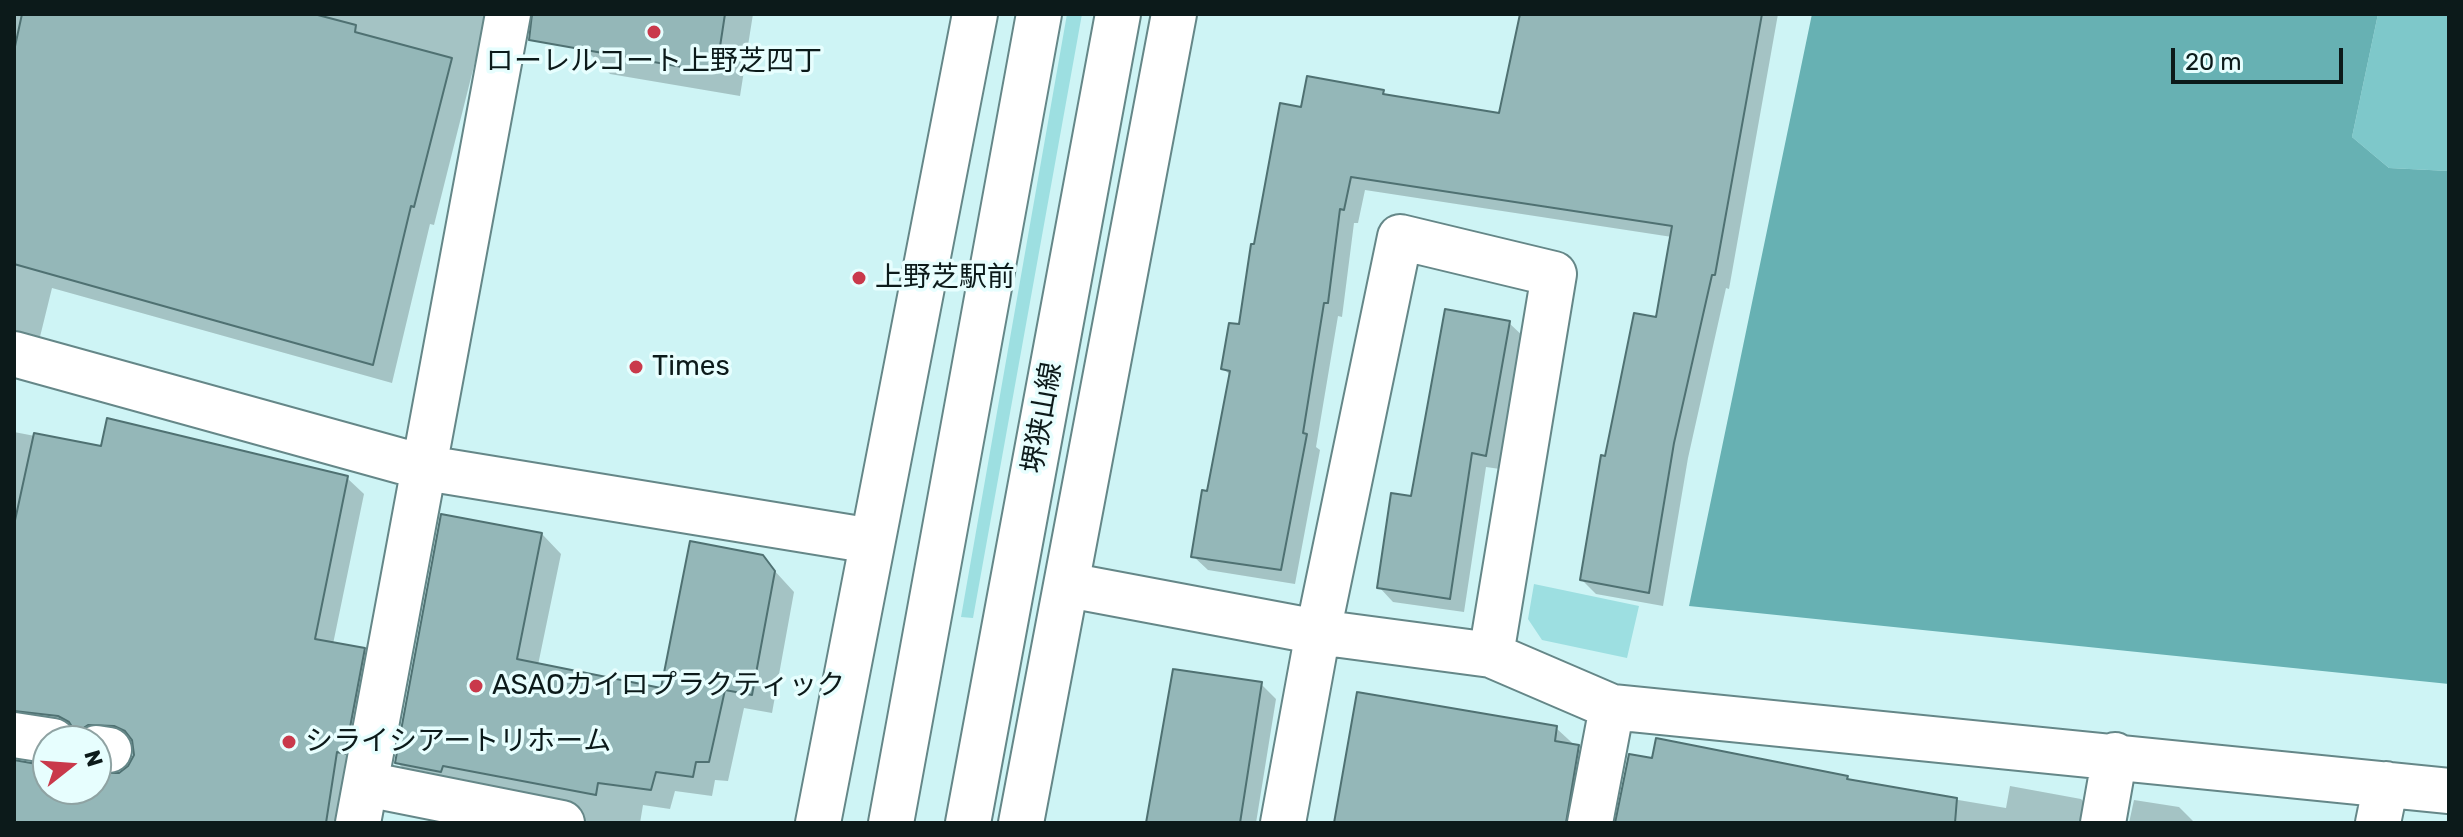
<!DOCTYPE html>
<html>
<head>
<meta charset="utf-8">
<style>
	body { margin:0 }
	#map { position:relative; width:2463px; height:837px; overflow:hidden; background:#cef4f5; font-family:Rubik,sans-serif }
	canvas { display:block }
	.frame { position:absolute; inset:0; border:16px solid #0c1a1a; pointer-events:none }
	.north { position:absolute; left:32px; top:725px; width:80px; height:80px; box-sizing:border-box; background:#e7fefe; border:2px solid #8fa3a3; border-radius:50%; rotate:73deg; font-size:22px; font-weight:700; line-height:32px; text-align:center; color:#0c1a1a }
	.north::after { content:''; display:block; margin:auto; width:28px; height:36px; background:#c9394b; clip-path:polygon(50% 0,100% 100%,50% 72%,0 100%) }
	.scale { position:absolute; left:2171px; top:48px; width:172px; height:36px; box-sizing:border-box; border:4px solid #0c1a1a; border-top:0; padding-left:10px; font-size:24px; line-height:28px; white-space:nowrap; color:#0c1a1a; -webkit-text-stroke:6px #e7fefe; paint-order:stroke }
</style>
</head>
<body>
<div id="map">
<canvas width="2463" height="837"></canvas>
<div class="frame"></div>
<div class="north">N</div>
<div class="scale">20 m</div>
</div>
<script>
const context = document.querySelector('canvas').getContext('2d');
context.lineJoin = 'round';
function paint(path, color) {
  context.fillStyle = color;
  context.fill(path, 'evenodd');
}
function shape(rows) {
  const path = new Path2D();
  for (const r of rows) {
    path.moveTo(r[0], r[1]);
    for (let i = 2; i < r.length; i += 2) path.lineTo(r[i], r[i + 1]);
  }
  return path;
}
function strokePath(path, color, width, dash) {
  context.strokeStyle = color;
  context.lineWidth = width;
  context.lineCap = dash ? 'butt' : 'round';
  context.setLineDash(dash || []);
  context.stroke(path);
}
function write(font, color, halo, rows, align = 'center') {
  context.font = font + ' Rubik,"Noto Sans JP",sans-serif';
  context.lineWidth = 7;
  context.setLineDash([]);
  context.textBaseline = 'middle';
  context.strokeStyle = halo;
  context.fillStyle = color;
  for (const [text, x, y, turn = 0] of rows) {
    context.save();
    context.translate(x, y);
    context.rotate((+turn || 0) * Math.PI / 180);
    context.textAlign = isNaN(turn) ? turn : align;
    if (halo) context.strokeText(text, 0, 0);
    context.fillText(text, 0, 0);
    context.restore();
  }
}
paint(shape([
	[1067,14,1082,14,973,618,961,617],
	[1534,584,1639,606,1627,658,1542,640,1528,619]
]), '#9ddfe1');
paint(shape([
	[2378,14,2449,14,2449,171,2389,168,2352,137]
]), '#7ec8ca');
paint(shape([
	[1812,14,2378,14,2352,137,2389,168,2449,171,2449,684,1689,606]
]), '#67b1b3');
paint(shape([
	[14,14,487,14,434,225,430,224,392,383,52,288,37,349,14,349],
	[591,14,753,14,740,96,610,74,585,49],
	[1522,14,1778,14,1729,289,1726,288,1688,458,1663,606,1596,594,1582,580,1607,458,1658,320,1672,237,1365,190,1358,223,1354,223,1342,317,1338,316,1316,447,1320,450,1295,584,1208,570,1193,556,1231,376,1223,368,1241,327,1255,246,1302,110,1383,92,1388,97,1501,116],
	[1509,323,1524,337,1500,469,1486,467,1464,612,1393,602,1379,587,1413,498],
	[14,432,103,449,347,478,364,494,333,644,364,649,381,666,345,823,14,823,14,760,48,767,48,789,96,789,96,775,118,776,131,766,136,755,132,741,105,740,35,726,14,734],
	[542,534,561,554,538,665,663,691,762,557,794,592,772,713,744,708,728,781,715,780,712,796,675,791,670,809,643,805,640,823,588,823,563,812,416,782,397,762],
	[1261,684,1276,699,1256,823,1148,823],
	[1556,728,1594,763,1583,823,1343,823],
	[1630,756,1847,778,1851,782,2006,808,2010,786,2081,799,2097,815,2097,823,1615,823],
	[2134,800,2179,807,2195,823,2129,823]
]), '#0003');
const building = shape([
	[22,14,314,14,356,25,355,32,452,58,414,207,411,206,373,365,14,264,14,51,22,14],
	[532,14,725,14,716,73,529,40,532,14],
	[1520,14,1762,14,1715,275,1712,275,1674,443,1649,593,1580,580,1601,455,1605,456,1634,313,1656,317,1672,226,1351,177,1344,210,1340,209,1328,303,1324,303,1303,433,1307,434,1281,570,1191,557,1202,490,1207,491,1230,371,1221,369,1229,323,1239,324,1251,244,1254,244,1280,103,1301,107,1307,76,1384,90,1383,94,1499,113,1520,14],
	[1445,309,1510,321,1486,456,1472,453,1450,599,1377,588,1391,493,1411,496,1445,309],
	[107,418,348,476,315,639,365,648,345,754,337,752,326,823,14,823,14,760,48,766,48,789,96,789,96,773,119,773,128,766,134,755,132,740,125,731,114,726,88,725,76,733,69,722,58,716,14,711,14,525,34,433,101,446,107,418],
	[441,514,542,533,517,659,661,688,690,541,763,555,775,571,752,695,725,690,709,762,696,762,693,777,656,772,651,790,598,783,596,795,443,766,441,772,395,763,441,514],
	[1173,669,1262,682,1240,823,1146,823,1173,669],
	[1357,692,1557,726,1555,741,1579,745,1566,823,1334,823,1357,692],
	[1656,738,1848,776,1847,779,1957,798,1955,823,1615,823,1629,754,1652,758,1656,738]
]);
paint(building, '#94b7b8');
strokePath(building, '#4f7172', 2);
const minor = shape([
	[14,354,426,468,872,541],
	[1068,585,1318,632,1491,655,1612,707,2449,791],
	[14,735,53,741],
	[96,748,109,750],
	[366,784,562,823],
	[358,823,508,14],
	[1283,823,1318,632,1400,237,1554,274,1491,655],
	[1590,823,1612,707],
	[2103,823,2115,755],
	[2378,823,2386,784]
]);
const major = shape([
	[818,823,975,14],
	[891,823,1039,14],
	[968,823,1118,14],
	[1021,823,1174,14]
]);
strokePath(minor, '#658788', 48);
strokePath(major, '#658788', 48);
strokePath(minor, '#fff', 44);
strokePath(major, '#fff', 44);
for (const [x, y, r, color] of [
	[654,32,8,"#c9394b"],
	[859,278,8,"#c9394b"],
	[636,367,8,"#c9394b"],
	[476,686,8,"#c9394b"],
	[289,742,8,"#c9394b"]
]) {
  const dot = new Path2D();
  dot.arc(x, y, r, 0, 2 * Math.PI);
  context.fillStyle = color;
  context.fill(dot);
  strokePath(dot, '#e7fefe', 3);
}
write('28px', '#0c1a1a', '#e7fefe', [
	["ローレルコート上野芝四丁",654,62,"center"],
	["上野芝駅前",875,278],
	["Times",652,367],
	["ASAOカイロプラクティック",492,686],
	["シライシアートリホーム",305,742]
], 'left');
write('28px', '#0c1a1a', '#e7fefe', [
	["堺狭山線",1043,418,-80]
]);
</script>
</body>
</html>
